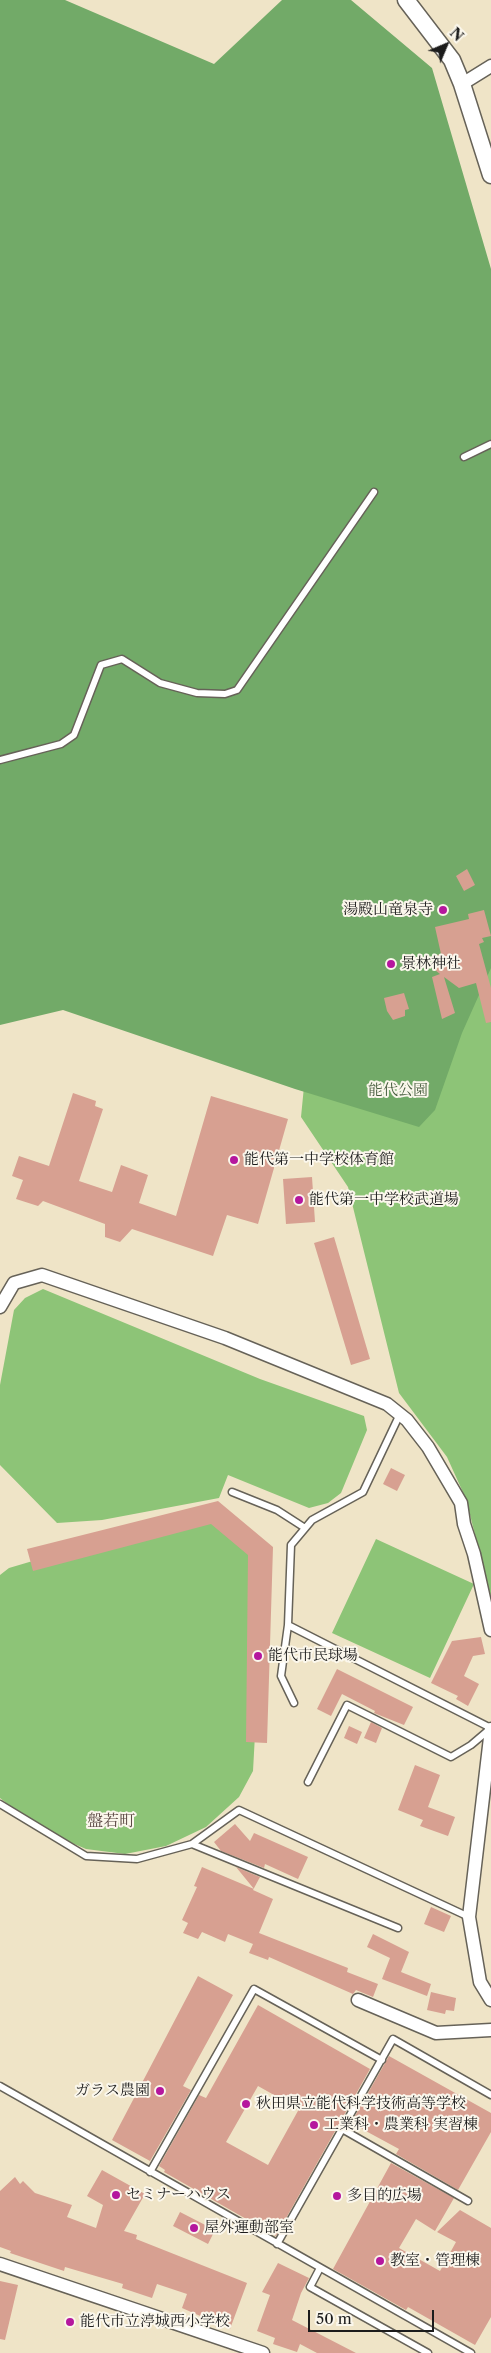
<!DOCTYPE html>
<html>
<head>
<meta charset="utf-8">
<style>
	body { margin:0 }
	#map { position:relative; width:491px; height:2353px; overflow:hidden; background:#efe4c7; font-family:"Libre Caslon Text",serif }
	canvas { display:block }
	.north { position:absolute; left:421px; top:20px; width:50px; height:50px; -webkit-text-stroke:4px #fbf7ec; paint-order:stroke; rotate:45deg; font-size:14px; font-weight:700; line-height:20px; text-align:center; color:#1c1c1c }
	.north::after { content:''; display:block; margin:auto; width:18px; height:22px; background:#1c1c1c; clip-path:polygon(50% 0,100% 100%,50% 72%,0 100%) }
	.scale { position:absolute; left:308px; top:2310px; width:126px; height:22px; box-sizing:border-box; border:2px solid #1c1c1c; border-top:0; padding-left:6px; font-size:15px; line-height:18px; white-space:nowrap; color:#1c1c1c; -webkit-text-stroke:4px #fbf7ec; paint-order:stroke }
</style>
</head>
<body>
<div id="map">
<canvas width="491" height="2353"></canvas>
<div class="north">N</div>
<div class="scale">50 m</div>
</div>
<script>
const context = document.querySelector('canvas').getContext('2d');
context.lineJoin = 'round';
function paint(path, color) {
  context.fillStyle = color;
  context.fill(path, 'evenodd');
}
function shape(rows) {
  const path = new Path2D();
  for (const r of rows) {
    path.moveTo(r[0], r[1]);
    for (let i = 2; i < r.length; i += 2) path.lineTo(r[i], r[i + 1]);
  }
  return path;
}
function strokePath(path, color, width, dash) {
  context.strokeStyle = color;
  context.lineWidth = width;
  context.lineCap = dash ? 'butt' : 'round';
  context.setLineDash(dash || []);
  context.stroke(path);
}
function write(font, color, halo, rows, align = 'center') {
  context.font = font + ' "Libre Caslon Text","Noto Serif JP",serif';
  context.lineWidth = 4;
  context.setLineDash([]);
  context.textBaseline = 'middle';
  context.strokeStyle = halo;
  context.fillStyle = color;
  for (const [text, x, y, turn = 0] of rows) {
    context.save();
    context.translate(x, y);
    context.rotate((+turn || 0) * Math.PI / 180);
    context.textAlign = isNaN(turn) ? turn : align;
    if (halo) context.strokeText(text, 0, 0);
    context.fillText(text, 0, 0);
    context.restore();
  }
}
paint(shape([
	[491,827,491,1598,466,1499,447,1457,399,1393,348,1187,301,1117,318,944],
	[43,1289,260,1379,364,1416,367,1430,341,1493,328,1503,309,1508,228,1475,219,1498,102,1520,57,1523,0,1465,0,1385,14,1310,25,1298],
	[212,1508,265,1553,253,1771,239,1797,206,1827,166,1846,125,1854,86,1849,39,1829,0,1798,0,1575,9,1568],
	[376,1539,474,1584,430,1678,332,1633]
]), '#8dc477');
paint(shape([
	[0,0,65,0,214,64,282,0,351,0,432,68,491,269,491,968,462,1033,435,1110,419,1127,295,1089,63,1010,0,1025]
]), '#72aa68');
paint(shape([
	[467,869,475,885,464,891,456,876],
	[484,910,491,936,482,938,484,942,479,944,491,988,491,1022,486,1023,476,983,459,988,444,977,455,1013,442,1019,432,977,440,974,431,967,439,959,437,955,441,954,435,927,469,919,468,914],
	[404,993,409,1009,405,1010,405,1016,393,1020,387,1011,384,998],
	[73,1093,96,1101,95,1106,103,1109,79,1181,112,1192,121,1165,148,1175,139,1203,176,1216,211,1096,288,1119,258,1224,227,1215,213,1256,132,1229,120,1242,105,1237,105,1224,43,1201,38,1206,16,1199,23,1180,12,1176,19,1156,49,1166],
	[312,1177,315,1222,286,1224,283,1179],
	[334,1237,370,1359,351,1365,314,1243],
	[391,1468,405,1475,397,1491,383,1484],
	[218,1501,273,1547,267,1743,246,1742,248,1555,211,1524,33,1571,27,1549],
	[481,1637,485,1654,473,1656,464,1676,479,1684,468,1706,456,1699,458,1696,431,1683,452,1641],
	[337,1669,413,1707,404,1725,374,1713,375,1711,342,1694,331,1716,317,1709],
	[371,1722,382,1728,376,1743,364,1738],
	[349,1726,362,1732,357,1744,344,1738],
	[415,1765,440,1775,428,1807,455,1817,448,1836,420,1826,423,1820,398,1810],
	[235,1824,250,1841,254,1833,308,1857,298,1879,265,1864,264,1868,221,1851,214,1842],
	[202,1867,254,1889,236,1867,260,1877,253,1890,273,1899,259,1933,348,1968,347,1972,378,1984,373,1997,356,1990,353,1994,269,1957,268,1960,249,1953,253,1944,228,1934,225,1942,202,1932,198,1939,183,1933,188,1923,182,1920,197,1887,194,1886],
	[431,1907,451,1916,444,1932,424,1924],
	[373,1934,409,1952,401,1972,431,1984,427,1996,382,1979,390,1958,367,1947],
	[198,1976,233,1995,183,2086,191,2090,150,2161,112,2140],
	[431,1992,456,1998,454,2011,446,2010,445,2014,427,2010],
	[258,2005,370,2069,276,2236,164,2172,165,2170,159,2166,199,2095,206,2098],
	[258,2086,299,2109,268,2165,226,2142],
	[389,2056,491,2113,491,2132,458,2190,396,2154,399,2149,351,2123],
	[391,2163,454,2198,435,2231,416,2219,399,2248,440,2271,456,2242,437,2232,460,2210,491,2228,491,2317,475,2345,408,2307,406,2310,333,2269],
	[102,2170,145,2194,124,2231,137,2235,136,2239,247,2283,230,2329,182,2308,187,2294,157,2284,152,2298,122,2288,123,2284,65,2267,64,2271,10,2253,11,2251,0,2247,0,2191,15,2177,20,2184,23,2181,35,2193,72,2205,67,2217,96,2228,103,2205,87,2196],
	[180,2212,215,2230,208,2244,173,2226],
	[278,2263,309,2278,301,2293,292,2320,356,2353,317,2353,300,2344,297,2352,273,2344,275,2338,257,2331,270,2295,262,2292],
	[0,2281,18,2285,5,2340,0,2339]
]), '#d7a091');
const service = shape([
	[464,457,491,444],
	[0,760,61,744,74,735,101,665,122,659,160,683,197,693,225,694,237,690,374,492],
	[232,1492,277,1510,305,1528],
	[288,1625,291,1545,312,1520,363,1492,400,1414],
	[294,1703,281,1676,288,1625,491,1728,471,1745,451,1757,347,1705,308,1782],
	[0,1804,86,1856,137,1859,192,1844,239,1810,469,1917],
	[192,1844,398,1928],
	[0,2086,471,2353],
	[342,2129,468,2201],
	[150,2172,254,1989,382,2060],
	[277,2244,393,2039,491,2095],
	[320,2268,310,2287,428,2353]
]);
const minor = shape([
	[462,84,491,66],
	[0,1307,14,1283,42,1275,225,1338,387,1404,407,1420,428,1447,461,1503,464,1524,474,1554,491,1630],
	[491,1729,469,1917,480,1982,491,2000],
	[358,2000,436,2033,491,2030],
	[0,2264,263,2353]
]);
const tertiary = shape([
	[406,0,452,60,462,84,491,175]
]);
strokePath(service, '#666258', 9);
strokePath(minor, '#666258', 15);
strokePath(tertiary, '#666258', 19);
strokePath(service, '#fff', 6);
strokePath(minor, '#fff', 12);
strokePath(tertiary, '#fff', 16);
for (const [x, y, r, color] of [
	[443,910,5,"#b5179e"],
	[391,964,5,"#b5179e"],
	[234,1160,5,"#b5179e"],
	[299,1200,5,"#b5179e"],
	[258,1656,5,"#b5179e"],
	[160,2091,5,"#b5179e"],
	[246,2104,5,"#b5179e"],
	[314,2125,5,"#b5179e"],
	[116,2195,5,"#b5179e"],
	[337,2196,5,"#b5179e"],
	[194,2228,5,"#b5179e"],
	[380,2261,5,"#b5179e"],
	[70,2322,5,"#b5179e"]
]) {
  const dot = new Path2D();
  dot.arc(x, y, r, 0, 2 * Math.PI);
  context.fillStyle = color;
  context.fill(dot);
  strokePath(dot, '#fbf7ec', 2);
}
write('15px', '#1c1c1c', '#fbf7ec', [
	["湯殿山竜泉寺",433,910,"right"],
	["景林神社",401,964],
	["能代第一中学校体育館",244,1160],
	["能代第一中学校武道場",309,1200],
	["能代市民球場",268,1656],
	["ガラス農園",150,2091,"right"],
	["秋田県立能代科学技術高等学校",256,2104],
	["工業科・農業科 実習棟",324,2125],
	["セミナーハウス",126,2195],
	["多目的広場",347,2196],
	["屋外運動部室",204,2228],
	["教室・管理棟",390,2261],
	["能代市立渟城西小学校",80,2322]
], 'left');
write('15px', '#495f40', '#fbf7ec', [
	["能代公園",398,1091]
]);
write('16px', '#5d4a45', '#fbf7ec', [
	["盤若町",111,1821]
]);
</script>
</body>
</html>
